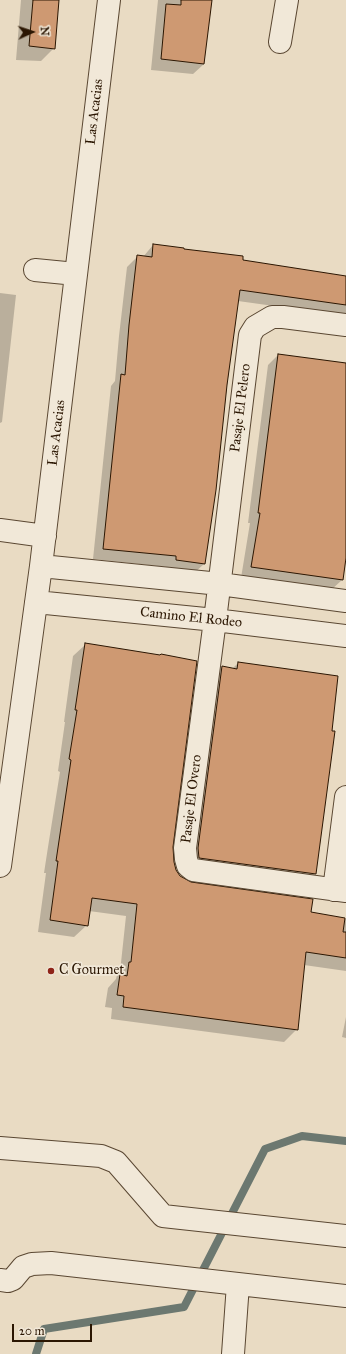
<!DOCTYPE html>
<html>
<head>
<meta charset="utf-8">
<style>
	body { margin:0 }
	#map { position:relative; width:346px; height:1354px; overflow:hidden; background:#e9dbc3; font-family:"IM FELL Great Primer",serif }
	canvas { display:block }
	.north { position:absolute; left:12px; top:12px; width:40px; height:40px; -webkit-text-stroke:3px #f1e8d8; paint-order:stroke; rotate:87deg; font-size:11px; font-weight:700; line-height:16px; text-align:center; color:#2b1602 }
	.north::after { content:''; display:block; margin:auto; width:14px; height:18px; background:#2b1602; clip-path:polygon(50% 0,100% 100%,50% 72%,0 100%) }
	.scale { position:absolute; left:12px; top:1324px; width:80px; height:18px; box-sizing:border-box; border:2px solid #2b1602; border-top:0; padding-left:5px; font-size:12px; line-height:14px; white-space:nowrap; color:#2b1602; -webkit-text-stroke:3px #f1e8d8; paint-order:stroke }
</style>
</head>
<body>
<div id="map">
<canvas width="346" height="1354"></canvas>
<div class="north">N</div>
<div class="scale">20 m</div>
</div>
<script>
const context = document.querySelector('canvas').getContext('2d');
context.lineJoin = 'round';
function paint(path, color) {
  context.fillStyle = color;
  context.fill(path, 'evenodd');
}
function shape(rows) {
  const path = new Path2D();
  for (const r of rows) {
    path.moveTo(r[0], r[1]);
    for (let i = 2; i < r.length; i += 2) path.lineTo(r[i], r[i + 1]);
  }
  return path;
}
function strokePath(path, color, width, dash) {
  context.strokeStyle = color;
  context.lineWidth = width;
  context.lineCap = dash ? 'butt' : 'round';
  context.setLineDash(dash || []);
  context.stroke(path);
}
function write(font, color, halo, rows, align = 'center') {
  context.font = font + ' "IM FELL Great Primer",serif';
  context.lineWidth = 3.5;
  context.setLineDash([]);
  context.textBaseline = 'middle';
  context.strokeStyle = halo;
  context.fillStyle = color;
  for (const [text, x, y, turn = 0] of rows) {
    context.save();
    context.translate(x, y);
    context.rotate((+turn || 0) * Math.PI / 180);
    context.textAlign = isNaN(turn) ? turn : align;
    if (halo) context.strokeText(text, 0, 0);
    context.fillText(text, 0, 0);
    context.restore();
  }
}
paint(shape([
	[21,0,58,0,54,48,41,61,16,60],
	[158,0,211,0,204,64,193,74,151,70],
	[153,245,242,261,346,277,346,316,238,301,204,564,193,574,166,570,167,567,93,559,111,386,115,381,119,336,127,267,138,256,143,257],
	[0,293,16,295,2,422,0,423],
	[278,355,346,363,346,526,342,580,331,590,241,578,250,523,248,523,268,365],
	[86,644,172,846,175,870,179,876,191,883,310,913,346,919,346,971,304,965,297,1029,284,1042,111,1019,112,1008,105,1007,108,988,116,979,117,975,120,972,126,916,89,911,87,925,74,937,38,932,46,873,44,873,48,847,60,772,58,771,65,722,64,722,73,656],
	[238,663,315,874,305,884,189,868,212,677,222,667,232,669],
	[346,1017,346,1038,342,1037]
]), '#0003');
strokePath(shape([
	[36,1354,44,1329,184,1307,265,1149,302,1136,346,1141]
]), '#6c7870', 8);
const building = shape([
	[33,0,59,0,55,49,29,46,33,0],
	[181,0,212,0,204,64,161,59,166,4,181,5,181,0],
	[153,244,184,248,184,249,243,256,243,260,346,276,346,305,240,290,227,385,216,490,205,564,176,560,176,556,103,549,121,374,125,375,129,325,137,255,152,257,153,244],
	[278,354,346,363,346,558,343,580,251,567,260,513,258,513,278,354],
	[85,643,160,655,161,654,197,661,173,847,174,862,176,870,180,876,191,882,313,899,311,912,345,918,343,932,346,932,346,958,306,952,298,1030,123,1007,124,996,117,995,120,974,127,976,129,962,131,962,137,904,92,898,88,926,50,920,58,861,56,861,60,834,71,760,69,759,77,710,75,710,85,643],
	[238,662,338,676,332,731,335,731,316,874,199,858,198,848,222,666,237,669,238,662]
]);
paint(building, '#ce9972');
strokePath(building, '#2b1602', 1);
const minor = shape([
	[280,42,287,0],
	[35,270,76,274],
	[346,325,283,317,272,317,255,327,250,335,215,620,185,848,186,859,188,866,193,870,346,891],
	[0,530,45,536],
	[41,566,220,584,346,601],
	[36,602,215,620,346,636],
	[0,866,41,566,109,0],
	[334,890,346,797],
	[0,1148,101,1156,116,1162,163,1216,346,1236],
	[0,1280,8,1281,13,1279,23,1267,32,1264,51,1263,346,1296],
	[233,1354,238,1284]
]);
strokePath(minor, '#5a4732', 24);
strokePath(minor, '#f1e8d8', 22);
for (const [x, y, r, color] of [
	[51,971,4,"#8f2418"]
]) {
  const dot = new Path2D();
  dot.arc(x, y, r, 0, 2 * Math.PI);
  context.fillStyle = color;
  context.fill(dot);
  strokePath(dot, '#f1e8d8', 1.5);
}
write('14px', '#2b1602', '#f1e8d8', [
	["Las Acacias",95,112,-83],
	["Pasaje El Pelero",241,408,-83],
	["Las Acacias",57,433,-83],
	["Camino El Rodeo",191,618,6],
	["Pasaje El Overo",192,799,-83]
]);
write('14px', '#2b1602', '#f1e8d8', [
	["C Gourmet",59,971]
], 'left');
</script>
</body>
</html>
